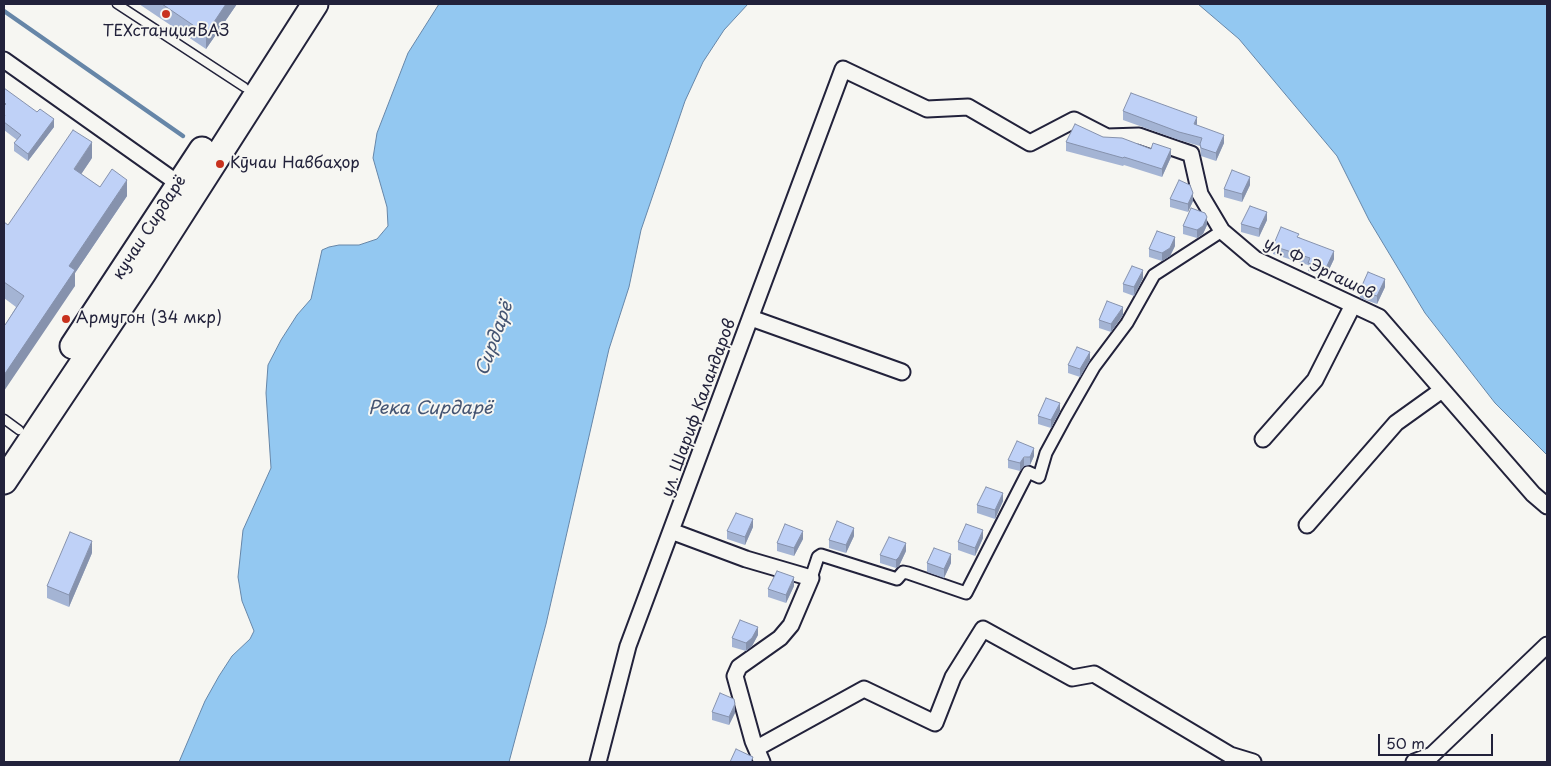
<!DOCTYPE html>
<html>
<head>
<meta charset="utf-8">
<style>
	body { margin:0 }
	#map { position:relative; width:1551px; height:766px; overflow:hidden; background:#f6f6f2; font-family:"Playpen Sans",sans-serif }
	canvas { display:block }
	.frame { position:absolute; inset:0; border:5px solid #22223b; pointer-events:none }
	.scale { position:absolute; left:1378px; top:734px; width:115px; height:22px; box-sizing:border-box; border:2px solid #22223b; border-top:0; padding-left:6px; font-size:15px; line-height:18px; white-space:nowrap; color:#22223b; -webkit-text-stroke:4px #f6f6f2; paint-order:stroke }
</style>
</head>
<body>
<div id="map">
<canvas width="1551" height="766"></canvas>
<div class="frame"></div>
<div class="scale">50 m</div>
</div>
<script>
const context = document.querySelector('canvas').getContext('2d');
context.lineJoin = 'round';
function paint(path, color) {
  context.fillStyle = color;
  context.fill(path, 'evenodd');
}
function shape(rows) {
  const path = new Path2D();
  for (const r of rows) {
    path.moveTo(r[0], r[1]);
    for (let i = 2; i < r.length; i += 2) path.lineTo(r[i], r[i + 1]);
  }
  return path;
}
function strokePath(path, color, width, dash) {
  context.strokeStyle = color;
  context.lineWidth = width;
  context.lineCap = dash ? 'butt' : 'round';
  context.setLineDash(dash || []);
  context.stroke(path);
}
function write(font, color, halo, rows, align = 'center') {
  context.font = font + ' "Playpen Sans",sans-serif';
  context.lineWidth = 4;
  context.setLineDash([]);
  context.textBaseline = 'middle';
  context.strokeStyle = halo;
  context.fillStyle = color;
  for (const [text, x, y, turn = 0] of rows) {
    context.save();
    context.translate(x, y);
    context.rotate((+turn || 0) * Math.PI / 180);
    context.textAlign = isNaN(turn) ? turn : align;
    if (halo) context.strokeText(text, 0, 0);
    context.fillText(text, 0, 0);
    context.restore();
  }
}
const water = shape([
	[439,4,748,4,724,30,703,62,685,101,641,230,629,287,609,349,546,624,509,762,179,762,205,701,219,676,232,656,250,639,254,631,242,601,238,577,243,530,271,468,266,393,268,365,281,340,297,315,311,299,322,250,329,247,339,245,359,245,377,239,388,226,387,207,373,158,377,133,408,53,439,4],
	[1198,4,1547,4,1547,455,1495,403,1425,313,1369,220,1337,156,1239,39,1198,4]
]);
paint(water, '#93c8f1');
strokePath(water, '#6686a8', 1);
strokePath(shape([
	[4,11,183,136]
]), '#6686a8', 4.5);
const service = shape([
	[117,4,244,87],
	[4,419,19,430]
]);
const pedestrian = shape([
	[811,578,818,557,821,555,897,579,903,572,908,573,966,593,1028,472,1039,477,1046,453,1066,416,1094,367,1127,323,1154,275,1222,231]
]);
const minor = shape([
	[4,60,186,189],
	[751,318,902,372],
	[1263,439,1315,380,1353,305],
	[1307,525,1396,423,1442,390],
	[671,531,746,559,811,578,791,625,780,638,739,667,735,676,753,741,762,762],
	[757,748,864,689,935,723,953,677,983,629,1072,678,1094,674,1230,755,1253,762],
	[598,762,628,646,843,69,927,109,968,107,1030,143,1074,120,1107,137,1139,136,1191,154,1200,194,1222,231,1255,259,1379,317,1533,494,1547,506],
	[1414,762,1432,755,1547,645]
]);
const trunk = shape([
	[73,346,202,150],
	[4,481,143,273,315,4]
]);
strokePath(service, '#22223b', 11);
strokePath(pedestrian, '#22223b', 15);
strokePath(minor, '#22223b', 19);
strokePath(trunk, '#22223b', 29);
strokePath(service, '#f6f6f2', 8);
strokePath(pedestrian, '#f6f6f2', 11);
strokePath(minor, '#f6f6f2', 15);
strokePath(trunk, '#f6f6f2', 25);
paint(shape([
	[139,4,237,4,206,49],
	[4,88,54,127,28,161,14,151,14,143,17,140,4,130],
	[1123,111,1197,125,1224,143,1216,161,1201,156,1200,146,1179,140,1123,120],
	[1103,137,1171,157,1162,177,1124,165,1123,166,1066,151,1066,142],
	[92,158,81,174,100,187,127,196,75,273,75,286,5,325,16,307,4,298,4,222,8,225],
	[1250,185,1242,202,1224,197,1224,189],
	[1170,199,1193,201,1188,212,1170,207],
	[1267,220,1259,237,1241,232,1241,224],
	[1207,225,1203,234,1197,238,1183,234,1183,226],
	[1299,237,1334,259,1326,276,1308,271,1308,265,1273,254,1273,246],
	[1175,246,1170,256,1162,261,1149,257,1149,249],
	[1143,278,1134,296,1123,292,1123,284],
	[1385,287,1377,304,1360,298,1360,290],
	[1123,315,1111,332,1099,328,1099,320],
	[1090,360,1080,377,1068,373,1068,365],
	[1060,411,1051,428,1038,424,1038,416],
	[1034,456,1030,465,1024,466,1020,471,1008,468,1008,460],
	[1003,501,995,519,977,513,977,505],
	[753,527,745,545,727,539,727,531],
	[854,536,846,553,829,548,829,540],
	[983,538,975,556,958,550,958,542],
	[803,539,794,556,777,551,777,543],
	[906,551,899,566,896,568,880,563,880,555],
	[92,553,69,607,47,598,47,586],
	[927,563,951,563,944,578,927,572],
	[794,586,786,603,768,597,768,589],
	[758,635,752,646,746,651,732,647,732,638],
	[712,712,735,713,729,725,712,720]
]), '#a4b4d4');
paint(shape([
	[226,4,237,4,206,49,206,34],
	[1197,117,1197,125,1194,124],
	[54,119,54,127,28,161,28,154],
	[1224,135,1224,143,1216,161,1216,153],
	[92,142,92,158,74,185,74,169],
	[1171,149,1171,157,1162,177,1162,169],
	[1250,177,1250,185,1242,202,1242,194],
	[127,180,127,196,75,273,75,286,4,391,4,375,69,266],
	[1193,193,1193,201,1188,212,1188,204],
	[1267,212,1267,220,1259,237,1259,229],
	[1207,217,1207,225,1203,234,1197,238,1197,230],
	[1175,237,1175,246,1170,256,1162,261,1162,253],
	[1334,251,1334,259,1326,276,1326,268],
	[1143,270,1143,278,1134,296,1134,287],
	[1385,279,1385,287,1377,304,1377,296],
	[1123,307,1123,315,1111,332,1111,324],
	[1090,352,1090,360,1080,377,1080,369],
	[1060,403,1060,411,1051,428,1051,420],
	[1034,448,1034,456,1030,465,1030,457],
	[1024,457,1024,466,1020,471,1020,463],
	[1003,493,1003,501,995,519,995,510],
	[753,519,753,527,745,545,745,537],
	[854,528,854,536,846,553,846,545],
	[983,530,983,538,975,556,975,548],
	[803,531,803,539,794,556,794,548],
	[92,541,92,553,69,607,69,595],
	[906,543,906,551,899,566,896,568,896,560],
	[951,554,951,563,944,578,944,569],
	[794,577,794,586,786,603,786,595],
	[758,627,758,635,752,646,746,651,746,643],
	[735,704,735,713,729,725,729,717]
]), '#8692ad');
const building = shape([
	[162,4,226,4,206,34,162,4],
	[4,88,37,112,40,109,54,119,28,154,14,143,21,135,4,122,4,117,5,115,4,115,4,106,6,104,4,102,4,88],
	[1131,93,1197,117,1194,124,1224,135,1216,153,1201,148,1200,144,1202,138,1179,132,1123,111,1131,93],
	[1075,124,1103,137,1122,138,1151,149,1153,143,1171,149,1162,169,1124,157,1123,158,1066,142,1075,124],
	[73,130,92,142,74,169,100,187,112,169,127,180,69,266,75,270,4,375,4,324,5,325,24,296,4,282,4,222,8,225,73,130],
	[1232,170,1250,177,1242,194,1224,189,1232,170],
	[1179,180,1190,185,1193,193,1188,204,1170,199,1179,180],
	[1250,206,1267,212,1259,229,1241,224,1250,206],
	[1191,208,1205,213,1207,217,1203,226,1197,230,1183,226,1191,208],
	[1281,227,1299,234,1297,237,1334,251,1326,268,1308,263,1310,258,1273,246,1281,227],
	[1157,231,1175,237,1170,248,1162,253,1149,249,1157,231],
	[1132,266,1143,270,1134,287,1123,284,1132,266],
	[1368,272,1385,279,1377,296,1360,290,1368,272],
	[1107,301,1123,307,1111,324,1099,320,1107,301],
	[1077,347,1090,352,1080,369,1068,365,1077,347],
	[1046,398,1060,403,1051,420,1038,416,1046,398],
	[1017,441,1034,448,1030,457,1024,457,1020,463,1008,460,1017,441],
	[986,487,1003,493,995,510,977,505,986,487],
	[736,513,753,519,745,537,727,531,736,513],
	[837,521,854,528,846,545,829,540,837,521],
	[785,524,803,531,794,548,777,543,785,524],
	[966,524,983,530,975,548,958,542,966,524],
	[70,532,92,541,69,595,47,586,70,532],
	[889,537,906,543,899,557,896,560,880,555,889,537],
	[934,548,951,554,944,569,927,563,934,548],
	[777,571,794,577,786,595,768,589,777,571],
	[740,620,758,627,752,638,746,643,732,638,740,620],
	[720,693,734,699,735,704,729,717,712,712,720,693],
	[736,749,753,757,751,762,730,762,736,749]
]);
paint(building, '#bfd1f7');
strokePath(building, '#8692ad', 1);
for (const [x, y, r, color] of [
	[166,14,5,"#c8321e"],
	[220,164,5,"#c8321e"],
	[66,319,5,"#c8321e"]
]) {
  const dot = new Path2D();
  dot.arc(x, y, r, 0, 2 * Math.PI);
  context.fillStyle = color;
  context.fill(dot);
  strokePath(dot, '#f6f6f2', 2);
}
write('16px', '#22223b', '#f6f6f2', [
	["ТЕХстанцияВАЗ",166,32,"center"],
	["Кӯчаи Навбаҳор",230,164],
	["Армугон (34 мкр)",76,319]
], 'left');
write('16px', '#22223b', '#f6f6f2', [
	["кучаи Сирдарё",150,228,-57],
	["ул. Ф. Эргашов",1319,269,26],
	["ул. Шариф Каландаров",699,408,-70]
]);
write('italic 18px', '#445472', '#f6f6f2', [
	["Сирдарё",495,339,-70],
	["Река Сирдарё",430,409]
]);
</script>
</body>
</html>
